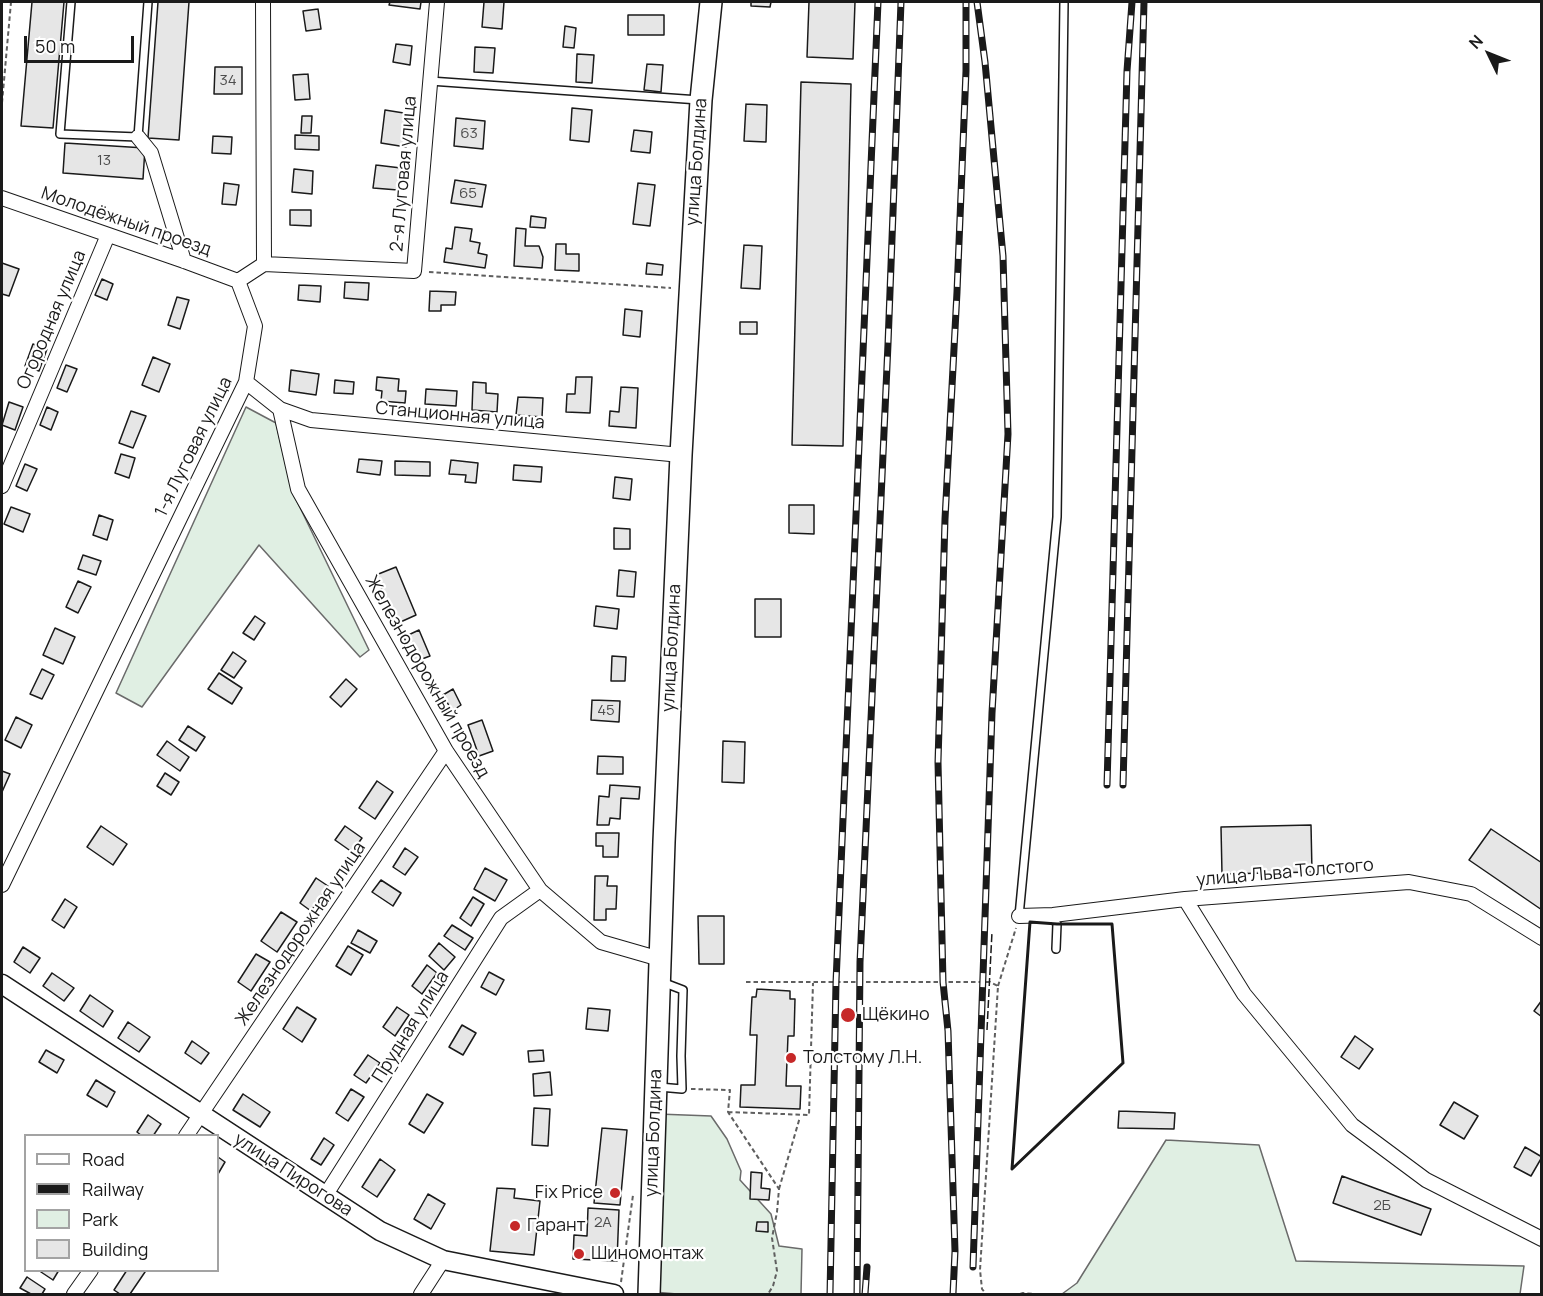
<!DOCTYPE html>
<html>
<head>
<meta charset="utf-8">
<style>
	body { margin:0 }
	#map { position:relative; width:1543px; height:1296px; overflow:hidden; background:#fff; font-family:Manrope,sans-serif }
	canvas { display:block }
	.frame { position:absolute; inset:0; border:3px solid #1a1a1a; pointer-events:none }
	.legend { position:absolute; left:24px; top:1134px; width:195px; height:138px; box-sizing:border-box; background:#fff; border:2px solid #a3a3a3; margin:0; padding:8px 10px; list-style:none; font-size:18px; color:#1a1a1a }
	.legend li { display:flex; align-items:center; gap:12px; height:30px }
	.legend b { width:30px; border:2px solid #a3a3a3 }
	.north { position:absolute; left:1459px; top:24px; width:60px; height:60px; -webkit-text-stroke:4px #fff; paint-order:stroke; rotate:313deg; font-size:16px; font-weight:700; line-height:24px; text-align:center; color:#1a1a1a }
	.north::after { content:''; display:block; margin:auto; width:21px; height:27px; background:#1a1a1a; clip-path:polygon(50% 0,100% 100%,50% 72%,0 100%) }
	.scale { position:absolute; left:24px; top:36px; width:110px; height:27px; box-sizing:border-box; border:3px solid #1a1a1a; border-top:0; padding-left:8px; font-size:18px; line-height:21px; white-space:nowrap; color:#1a1a1a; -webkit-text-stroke:4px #fff; paint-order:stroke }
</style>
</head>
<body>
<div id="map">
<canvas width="1543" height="1296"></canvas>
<div class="frame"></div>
<ul class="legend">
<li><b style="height:8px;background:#fff"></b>Road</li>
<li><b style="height:8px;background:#1a1a1a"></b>Railway</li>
<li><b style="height:16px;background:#e0efe3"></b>Park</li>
<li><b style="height:16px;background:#e6e6e6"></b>Building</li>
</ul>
<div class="north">N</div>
<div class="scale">50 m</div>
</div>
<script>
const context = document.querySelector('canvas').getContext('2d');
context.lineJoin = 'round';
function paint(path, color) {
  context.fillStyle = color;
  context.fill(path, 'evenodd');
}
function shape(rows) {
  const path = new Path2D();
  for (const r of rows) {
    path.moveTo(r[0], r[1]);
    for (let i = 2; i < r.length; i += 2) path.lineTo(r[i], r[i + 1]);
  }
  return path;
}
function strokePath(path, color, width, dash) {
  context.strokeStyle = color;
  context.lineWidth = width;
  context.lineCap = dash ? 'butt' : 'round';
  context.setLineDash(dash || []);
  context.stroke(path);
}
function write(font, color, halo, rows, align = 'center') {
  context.font = font + ' Manrope,sans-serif';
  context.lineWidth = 4.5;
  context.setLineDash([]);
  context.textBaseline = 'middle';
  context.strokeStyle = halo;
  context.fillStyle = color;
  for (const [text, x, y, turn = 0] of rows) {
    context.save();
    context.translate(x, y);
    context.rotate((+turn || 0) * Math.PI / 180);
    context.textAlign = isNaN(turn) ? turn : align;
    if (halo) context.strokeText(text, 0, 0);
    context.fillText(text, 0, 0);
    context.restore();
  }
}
const green = shape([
	[246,407,276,423,292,491,369,650,360,657,259,545,142,707,116,693,246,407],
	[658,1114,711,1116,727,1139,741,1171,740,1180,771,1214,779,1246,802,1249,801,1294,677,1294,654,1292,658,1114],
	[1166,1140,1259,1145,1296,1261,1524,1266,1520,1294,1062,1294,1077,1283,1166,1140]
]);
paint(green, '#e0efe3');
strokePath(green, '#6a6a6a', 1.5);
const building = shape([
	[32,2,64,2,53,128,21,126,32,2],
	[158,2,189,2,179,140,148,138,158,2],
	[390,2,421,2,420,9,389,5,390,2],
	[484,2,504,2,502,29,482,27,484,2],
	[751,2,771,2,770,7,751,6,751,2],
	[809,2,855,2,853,59,807,57,809,2],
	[318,9,321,29,306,31,303,11,318,9],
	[628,15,664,15,664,35,628,35,628,15],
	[565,26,576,28,574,48,563,47,565,26],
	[396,44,412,46,410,65,393,62,396,44],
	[475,47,495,48,493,73,474,72,475,47],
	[577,54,594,55,592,83,576,82,577,54],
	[647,64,663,65,661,92,644,90,647,64],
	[215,67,242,67,242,94,214,94,215,67],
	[308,74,310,99,295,100,293,75,308,74],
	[801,82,851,84,843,446,792,445,801,82],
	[746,104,767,105,766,142,744,141,746,104],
	[572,108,592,110,589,142,570,140,572,108],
	[385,110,410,114,406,147,381,143,385,110],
	[302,116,312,116,311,133,301,133,302,116],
	[456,118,485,121,483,149,454,146,456,118],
	[634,130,652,132,650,153,631,151,634,130],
	[295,135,319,136,319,150,295,149,295,135],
	[213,136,232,137,231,154,212,153,213,136],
	[65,143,145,148,143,179,63,173,65,143],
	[376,165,401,168,398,190,373,188,376,165],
	[294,169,313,171,312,194,292,192,294,169],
	[455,180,486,185,482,207,451,203,455,180],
	[224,183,239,185,236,205,222,204,224,183],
	[638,183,655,185,650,226,633,224,638,183],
	[290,210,311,210,311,226,290,225,290,210],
	[531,216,546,218,545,228,530,227,531,216],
	[455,227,472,229,470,241,480,243,478,253,487,255,485,268,444,262,446,248,452,249,455,227],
	[516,228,526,229,525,246,539,246,543,257,542,268,514,266,516,228],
	[556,244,566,244,566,254,579,254,579,271,555,270,556,244],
	[744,245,762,246,760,289,741,288,744,245],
	[2,263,19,269,9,296,2,294,2,263],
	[647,263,663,265,662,275,646,274,647,263],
	[102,279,113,284,107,300,95,295,102,279],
	[345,282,369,283,368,300,344,298,345,282],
	[299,285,321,286,320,302,298,300,299,285],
	[430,291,456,292,455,305,441,305,441,311,429,311,430,291],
	[177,297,189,300,180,329,168,325,177,297],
	[625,309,642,311,640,337,623,335,625,309],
	[740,322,757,322,757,334,740,334,740,322],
	[33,344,47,349,39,371,25,366,33,344],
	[153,357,170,364,159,392,142,385,153,357],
	[66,365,77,369,67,392,57,388,66,365],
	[291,370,319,374,316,395,289,391,291,370],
	[377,377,399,379,398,391,406,391,405,403,381,401,382,391,376,390,377,377],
	[576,377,592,377,590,413,566,412,567,394,575,394,576,377],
	[335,380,354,382,353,394,334,393,335,380],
	[473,382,486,383,486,393,498,394,497,412,472,410,473,382],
	[621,387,638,388,636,428,609,426,610,411,619,412,621,387],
	[426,389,457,391,456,406,425,404,426,389],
	[518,397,543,398,542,417,516,415,518,397],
	[9,402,23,407,15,430,2,425,9,402],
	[47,407,58,412,51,430,40,425,47,407],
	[131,411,146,416,133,448,119,443,131,411],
	[121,454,135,458,129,478,115,473,121,454],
	[359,459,382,461,380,475,357,472,359,459],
	[451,460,478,463,476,483,465,482,466,475,449,474,451,460],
	[395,461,430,462,430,476,395,475,395,461],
	[25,464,37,469,27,491,16,486,25,464],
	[514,465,542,467,541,482,513,480,514,465],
	[615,477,632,479,630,500,613,498,615,477],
	[789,505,814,505,814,534,789,533,789,505],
	[11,507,30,514,23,532,4,524,11,507],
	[99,515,113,520,107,540,93,535,99,515],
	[614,528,630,529,630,549,614,549,614,528],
	[83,555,101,561,96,575,78,569,83,555],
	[396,567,416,615,396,624,376,575,396,567],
	[619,570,636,572,634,597,617,596,619,570],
	[78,581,91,587,78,613,66,607,78,581],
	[755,599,781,599,781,637,755,637,755,599],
	[596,606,619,609,617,629,594,626,596,606],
	[255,616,265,623,254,640,243,633,255,616],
	[55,628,75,637,63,664,43,655,55,628],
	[419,630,430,656,414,662,404,637,419,630],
	[233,652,246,661,234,678,221,670,233,652],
	[612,656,626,657,625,681,611,681,612,656],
	[42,669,54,675,42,699,30,694,42,669],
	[219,673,242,688,232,704,208,689,219,673],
	[346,679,357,689,341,707,330,697,346,679],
	[453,689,461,705,452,711,443,695,453,689],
	[592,700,620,701,619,722,591,720,592,700],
	[16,717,32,725,21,748,5,740,16,717],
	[482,720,493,751,479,756,468,725,482,720],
	[188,726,205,737,196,751,179,740,188,726],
	[167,741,189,757,180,771,157,755,167,741],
	[723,741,745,742,744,783,722,782,723,741],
	[598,756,623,757,623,774,597,774,598,756],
	[2,771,10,774,2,792,2,771],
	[165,773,179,782,171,795,157,786,165,773],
	[377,781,393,792,375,819,359,808,377,781],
	[610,785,640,787,639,799,621,798,620,819,610,818,609,825,597,825,599,796,609,797,610,785],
	[1311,825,1312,872,1222,874,1221,827,1311,825],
	[101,826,127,844,113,865,87,847,101,826],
	[345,826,362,838,352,852,335,840,345,826],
	[1491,829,1542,863,1542,910,1469,860,1491,829],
	[596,833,619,833,618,857,603,857,603,846,596,846,596,833],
	[405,848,418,857,405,875,393,867,405,848],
	[485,868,507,880,495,901,474,889,485,868],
	[595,876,608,876,607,886,617,886,616,909,606,909,606,920,594,920,595,876],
	[316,878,328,886,311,911,300,903,316,878],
	[381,880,401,893,393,906,372,892,381,880],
	[473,897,484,904,471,926,460,918,473,897],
	[65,899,77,907,64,928,52,920,65,899],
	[281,912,297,922,277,952,261,941,281,912],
	[698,916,724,916,724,964,699,964,698,916],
	[452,925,473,938,465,950,444,936,452,925],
	[358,930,377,941,370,953,351,943,358,930],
	[439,943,455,957,444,970,429,956,439,943],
	[348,946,363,955,351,975,336,966,348,946],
	[23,947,40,958,30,973,14,962,23,947],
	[256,954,270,962,251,991,238,982,256,954],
	[427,965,437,973,422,994,412,986,427,965],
	[489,972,504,980,496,995,481,987,489,972],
	[52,973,74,988,64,1001,43,986,52,973],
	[757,989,790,991,790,999,795,999,794,1036,788,1036,786,1086,801,1086,800,1109,740,1107,741,1085,755,1085,757,1035,750,1035,752,997,756,997,757,989],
	[90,995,113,1011,103,1027,80,1011,90,995],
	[1542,1000,1542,1017,1534,1011,1542,1000],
	[297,1007,316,1019,302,1042,283,1029,297,1007],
	[397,1007,409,1015,395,1036,383,1027,397,1007],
	[588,1008,610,1010,608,1031,586,1029,588,1008],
	[128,1022,150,1037,139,1052,118,1038,128,1022],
	[462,1025,476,1033,463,1055,449,1047,462,1025],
	[1355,1036,1373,1049,1359,1069,1341,1057,1355,1036],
	[192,1041,209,1053,201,1064,185,1053,192,1041],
	[46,1050,64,1060,57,1073,39,1062,46,1050],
	[543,1050,544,1061,529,1062,528,1051,543,1050],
	[368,1055,380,1063,366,1083,354,1075,368,1055],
	[550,1072,552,1095,534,1096,533,1074,550,1072],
	[96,1080,115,1092,107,1107,87,1095,96,1080],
	[351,1089,364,1097,348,1121,336,1113,351,1089],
	[243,1094,270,1112,260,1127,233,1110,243,1094],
	[427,1094,443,1103,424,1133,409,1124,427,1094],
	[1454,1102,1478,1116,1464,1139,1440,1125,1454,1102],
	[534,1108,550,1109,548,1146,532,1145,534,1108],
	[1119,1111,1175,1113,1174,1129,1118,1128,1119,1111],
	[148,1115,161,1124,153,1136,142,1136,137,1132,148,1115],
	[602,1128,627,1130,620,1205,594,1203,602,1128],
	[324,1138,334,1145,321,1165,311,1159,324,1138],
	[1525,1147,1542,1157,1531,1176,1514,1167,1525,1147],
	[218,1157,225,1162,218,1174,218,1157],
	[380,1159,395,1170,377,1197,362,1187,380,1159],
	[751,1172,762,1173,761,1188,770,1189,769,1200,750,1199,751,1172],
	[1342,1176,1431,1209,1421,1235,1333,1203,1342,1176],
	[497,1188,515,1189,514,1198,540,1201,534,1255,490,1251,497,1188],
	[428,1194,445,1204,431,1229,414,1219,428,1194],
	[588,1208,619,1210,617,1261,573,1259,574,1235,587,1236,588,1208],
	[757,1222,768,1222,768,1232,756,1231,757,1222],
	[38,1270,59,1270,53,1280,38,1270],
	[127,1270,142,1270,145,1272,130,1294,120,1294,114,1290,127,1270],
	[27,1277,45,1289,42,1294,31,1294,20,1288,27,1277]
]);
paint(building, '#e6e6e6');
strokePath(building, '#1a1a1a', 1.5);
const lane = shape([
	[71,2,60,134,138,137,148,2],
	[430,81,699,100],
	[1053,915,1054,920,1057,924,1056,949],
	[1019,916,1057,517,1064,2],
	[659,1087,682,1089,681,1056,683,990,662,982]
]);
const street = shape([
	[138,137,151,153,184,261],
	[2,198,184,261,238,281],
	[264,264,414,271,437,2],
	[246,382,280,409,311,420,681,455],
	[280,409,298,489,446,751,540,890,601,942,660,959],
	[2,486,108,235],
	[2,885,246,382,255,326,238,281,264,264,263,2],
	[1185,899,1244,994,1352,1125,1426,1180,1542,1239],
	[1019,916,1053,915,1185,899,1409,882,1471,894,1542,938],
	[186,1136,446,751],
	[325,1196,501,918,540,890],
	[74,1294,91,1270],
	[421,1294,443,1260]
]);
const secondary = shape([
	[2,984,380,1231,443,1260,614,1294]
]);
const primary = shape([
	[649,1294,664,842,681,455,701,100,711,2]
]);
strokePath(lane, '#1a1a1a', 10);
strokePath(street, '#1a1a1a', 16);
strokePath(secondary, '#1a1a1a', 21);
strokePath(primary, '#1a1a1a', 24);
strokePath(shape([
	[2,103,11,2],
	[429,272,671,288],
	[746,982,990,982,998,986,980,1270,982,1289,986,1294],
	[998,986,1016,928],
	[691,1089,730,1090,728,1112,779,1189,777,1212,772,1238,777,1271,773,1286,768,1294],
	[728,1112,809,1115,813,983],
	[779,1189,800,1117],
	[621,1282,633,1195],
	[1020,1294,1023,1293,1034,1294]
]), '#5f5f5f', 2, [4.5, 3]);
strokePath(lane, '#fff', 7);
strokePath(street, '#fff', 14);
strokePath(secondary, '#fff', 18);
strokePath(primary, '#fff', 21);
const rail = shape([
	[1107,785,1127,71,1132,2],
	[1123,785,1144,2],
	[973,1267,992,713,1008,434,1003,256,985,62,977,2],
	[830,1294,836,982,878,2],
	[857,1294,860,962,888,344,901,2],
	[865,1294,867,1267],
	[953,1294,955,1251,948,1031,943,982,938,762,945,519,957,292,966,71,966,2]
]);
strokePath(rail, '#1a1a1a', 7);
strokePath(rail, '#fff', 4.5, [14]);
strokePath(shape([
	[987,1030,992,932]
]), '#1a1a1a', 1.5, [8, 3]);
strokePath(shape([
	[1030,922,1057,924,1112,924,1123,1063,1012,1169,1030,922]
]), '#1a1a1a', 3);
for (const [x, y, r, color] of [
	[848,1015,8,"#c62828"],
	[791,1058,6,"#c62828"],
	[615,1193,6,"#c62828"],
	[515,1226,6,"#c62828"],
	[579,1254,6,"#c62828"]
]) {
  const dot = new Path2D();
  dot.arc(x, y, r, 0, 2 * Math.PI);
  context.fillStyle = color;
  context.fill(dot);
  strokePath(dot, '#fff', 2);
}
write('15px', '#4d4d4d', null, [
	["34",228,81],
	["63",469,134],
	["13",104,161],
	["65",468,194],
	["45",606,711],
	["2Б",1382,1206],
	["2А",603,1223]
]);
write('18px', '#1a1a1a', '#fff', [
	["улица Болдина",697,162,-86],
	["2-я Луговая улица",404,174,-85],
	["Молодёжный проезд",126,222,19],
	["Огородная улица",52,320,-67],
	["Станционная улица",460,416,5],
	["1-я Луговая улица",194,447,-64],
	["улица Болдина",672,648,-87],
	["Железнодорожный проезд",427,677,60],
	["улица Льва Толстого",1285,873,-5],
	["Железнодорожная улица",301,934,-56],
	["Прудная улица",411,1027,-58],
	["улица Болдина",654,1133,-88],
	["улица Пирогова",293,1175,33]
]);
write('18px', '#1a1a1a', '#fff', [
	["Щёкино",862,1015],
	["Толстому Л.Н.",803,1058],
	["Fix Price",603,1193,"right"],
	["Гарант",527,1226],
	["Шиномонтаж",591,1254]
], 'left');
</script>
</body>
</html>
